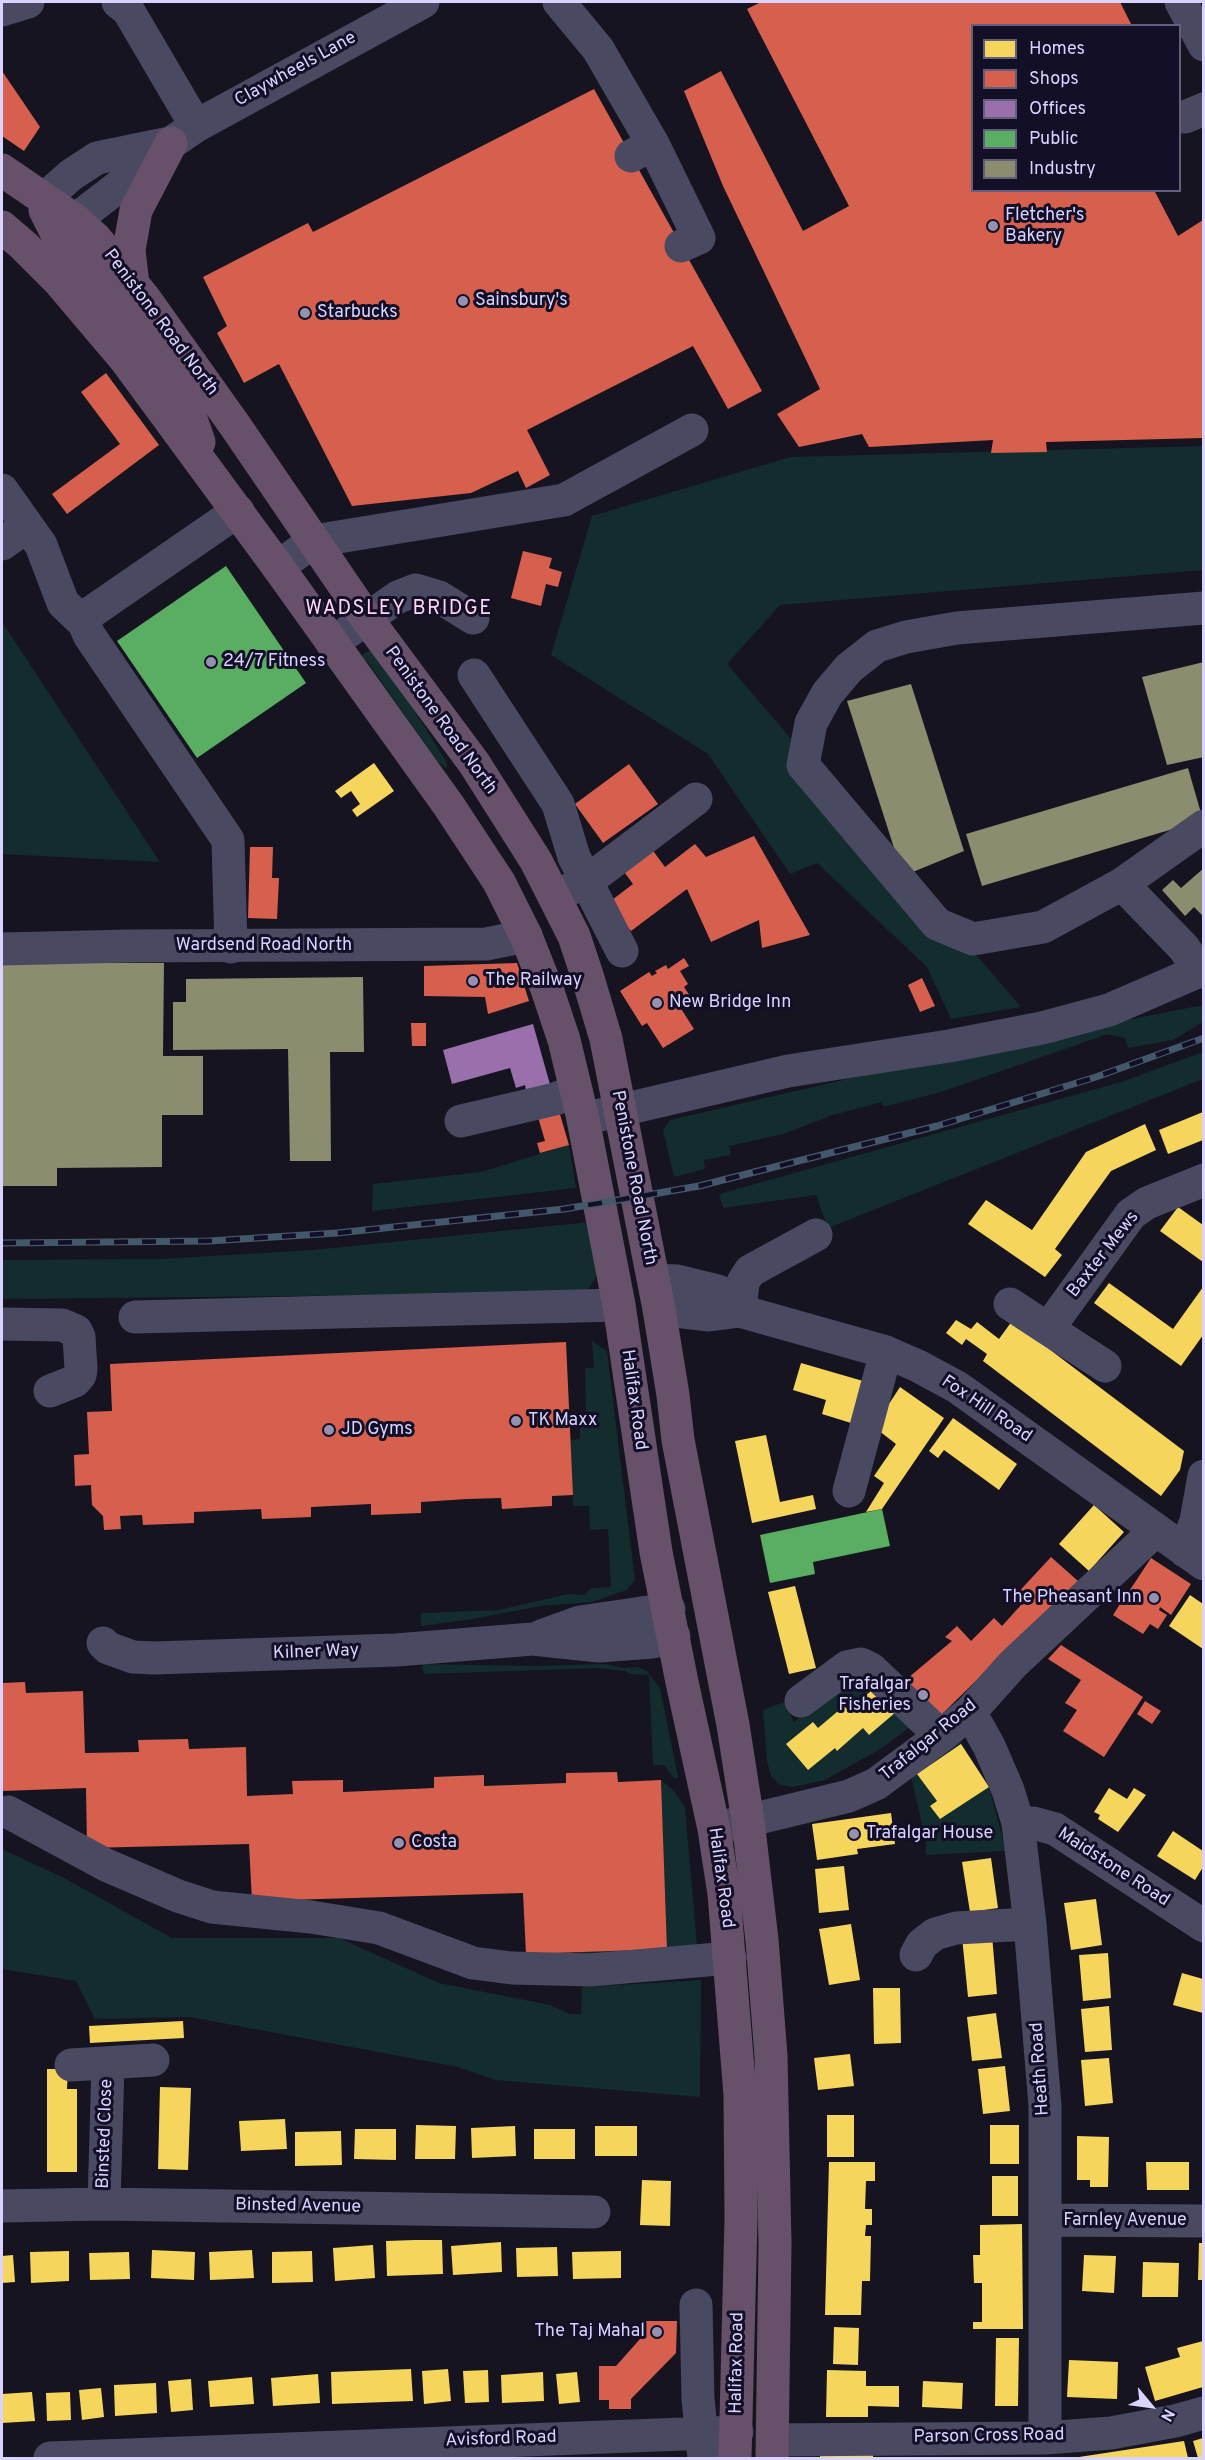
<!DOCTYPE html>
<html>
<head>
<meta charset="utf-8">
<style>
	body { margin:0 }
	#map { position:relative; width:1205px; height:2460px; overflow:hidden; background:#161421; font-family:Overpass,sans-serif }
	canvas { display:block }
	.frame { position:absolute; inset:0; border:3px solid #d9d4ff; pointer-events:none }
	.legend { position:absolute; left:971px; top:24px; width:210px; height:168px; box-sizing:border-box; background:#130f26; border:2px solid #625e7d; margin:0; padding:8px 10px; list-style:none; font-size:18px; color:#d9d4ff }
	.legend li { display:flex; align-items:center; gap:12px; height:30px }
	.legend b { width:30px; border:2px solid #625e7d }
	.north { position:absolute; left:1121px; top:2376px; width:60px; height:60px; -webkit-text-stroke:4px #130f26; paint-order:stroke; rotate:119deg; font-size:16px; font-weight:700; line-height:24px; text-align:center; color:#d9d4ff }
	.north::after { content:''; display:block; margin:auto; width:21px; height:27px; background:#d9d4ff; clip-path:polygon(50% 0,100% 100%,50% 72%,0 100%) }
</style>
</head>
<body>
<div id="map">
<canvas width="1205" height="2460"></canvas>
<div class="frame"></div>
<ul class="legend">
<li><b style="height:16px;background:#f6d55c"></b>Homes</li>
<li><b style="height:16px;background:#d6604d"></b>Shops</li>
<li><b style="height:16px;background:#9970ab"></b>Offices</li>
<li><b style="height:16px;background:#5aae61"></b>Public</li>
<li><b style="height:16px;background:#8c8c6e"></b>Industry</li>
</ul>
<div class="north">N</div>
</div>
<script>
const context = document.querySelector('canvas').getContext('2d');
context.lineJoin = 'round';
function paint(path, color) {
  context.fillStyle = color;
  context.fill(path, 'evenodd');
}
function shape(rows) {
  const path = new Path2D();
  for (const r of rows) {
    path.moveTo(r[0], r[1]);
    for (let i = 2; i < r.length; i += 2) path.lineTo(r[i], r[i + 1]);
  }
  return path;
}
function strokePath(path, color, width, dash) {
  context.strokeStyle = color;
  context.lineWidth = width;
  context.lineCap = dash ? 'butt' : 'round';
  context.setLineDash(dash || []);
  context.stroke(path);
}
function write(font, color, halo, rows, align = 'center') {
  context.font = font + ' Overpass,sans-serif';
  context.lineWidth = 6;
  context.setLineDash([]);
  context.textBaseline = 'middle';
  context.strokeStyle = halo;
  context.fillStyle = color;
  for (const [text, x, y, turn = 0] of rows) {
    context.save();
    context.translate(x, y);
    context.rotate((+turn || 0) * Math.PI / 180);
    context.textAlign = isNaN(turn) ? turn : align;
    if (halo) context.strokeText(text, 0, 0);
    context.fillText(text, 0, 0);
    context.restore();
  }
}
paint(shape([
	[1203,446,1203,570,780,605,727,664,1021,1007,951,1019,927,967,817,863,790,874,708,754,551,655,592,516,790,457],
	[2,622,160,862,2,854],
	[371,650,411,705,447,763,447,769,437,761,367,661,364,662,362,657,363,654],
	[1203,1005,1203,1022,1173,1040,1128,1048,1125,1038,1108,1034,941,1092,883,1107,882,1102,833,1115,783,1134,729,1146,731,1155,704,1160,705,1169,674,1177,663,1130,670,1120,960,1053],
	[1203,1052,1203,1079,828,1228,816,1195,723,1208,719,1194,1121,1082],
	[569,1145,576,1188,372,1211,373,1184,481,1172],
	[590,1222,599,1272,586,1293,2,1299,2,1260,161,1259,313,1250],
	[592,1341,607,1351,635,1580,627,1590,592,1602,540,1606,473,1619,421,1626,421,1613,499,1610,568,1594,584,1595,591,1588,611,1587,608,1529,590,1530,589,1506,573,1506,573,1495,570,1440,580,1439,580,1414,586,1414,585,1368,594,1368],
	[422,1664,532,1666,606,1664,623,1668,637,1667,647,1671,660,1688,678,1777,675,1779,664,1765,653,1765,649,1675,630,1674,625,1671,598,1668,424,1674],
	[852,1675,876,1687,910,1727,882,1748,825,1780,793,1787,780,1785,771,1776,767,1761,763,1710,784,1702,794,1722,808,1709],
	[958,1738,989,1787,1006,1851,926,1855,926,1842,910,1772],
	[661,1780,673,1790,685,1807,697,1946,611,1961,575,1952,667,1948],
	[2,1849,66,1879,172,1938,339,1938,439,1983,550,2005,570,2014,581,2014,582,1987,701,1980,700,2097,496,2080,458,2067,190,2017,95,2019,76,1981,2,1969]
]), '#132c2d');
paint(shape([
	[374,763,394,791,357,817,352,810,360,804,351,791,341,798,335,791],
	[1203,1112,1203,1140,1168,1154,1159,1130],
	[1145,1124,1156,1150,1111,1171,1055,1249,1062,1255,1045,1277,968,1224,986,1200,1032,1230,1086,1152],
	[1178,1207,1203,1225,1203,1262,1160,1231],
	[1109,1283,1173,1329,1203,1287,1203,1335,1181,1366,1094,1303],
	[956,1320,971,1329,977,1322,999,1339,1012,1321,1184,1451,1180,1470,1161,1496,983,1361,987,1354,966,1339,962,1345,946,1333],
	[801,1363,863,1381,851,1423,822,1414,826,1400,793,1390],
	[900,1387,944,1418,882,1509,866,1512,884,1483,874,1476,896,1444,874,1427],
	[953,1418,1017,1464,999,1490,944,1450,938,1458,929,1451],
	[766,1435,780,1502,813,1495,816,1509,752,1523,735,1441],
	[1094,1505,1124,1532,1089,1571,1059,1544],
	[795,1586,816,1668,789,1674,768,1592],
	[1190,1595,1203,1604,1203,1649,1169,1626],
	[876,1687,896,1712,869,1735,863,1728,837,1751,835,1748,808,1770,786,1744,813,1722,818,1728,844,1706,848,1710],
	[961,1744,989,1787,940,1819,930,1806,937,1801,917,1774],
	[1109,1788,1127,1799,1134,1788,1146,1795,1118,1832,1098,1819,1100,1815,1094,1812],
	[891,1813,895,1844,857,1849,858,1854,817,1860,812,1824],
	[1173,1831,1203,1851,1203,1867,1195,1880,1157,1856],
	[991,1858,998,1908,970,1912,962,1862],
	[844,1866,849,1910,819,1913,815,1869],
	[1096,1899,1102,1945,1071,1950,1064,1903],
	[851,1924,860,1980,829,1985,819,1929],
	[992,1935,997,1994,968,1997,962,1937],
	[1108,1953,1111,1998,1083,2001,1079,1955],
	[1182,1973,1203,1979,1203,2013,1173,2005],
	[873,1988,900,1988,901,2043,874,2044],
	[1109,2006,1112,2050,1085,2052,1081,2009],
	[996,2013,1002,2058,972,2061,967,2017],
	[183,2021,184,2038,90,2043,89,2026],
	[850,2054,854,2086,818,2090,814,2058],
	[1109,2058,1113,2103,1085,2106,1081,2060],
	[1005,2066,1010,2111,983,2114,978,2069],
	[47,2069,68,2069,67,2089,77,2089,77,2172,47,2172],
	[160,2087,191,2088,188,2170,158,2169],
	[827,2115,854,2115,854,2157,827,2157],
	[285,2119,287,2149,241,2151,239,2121],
	[416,2125,456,2126,455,2159,415,2159],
	[990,2125,1019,2125,1019,2164,990,2164],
	[515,2126,516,2156,472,2158,471,2128],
	[595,2126,637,2126,637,2156,595,2156],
	[355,2129,396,2129,396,2160,354,2159],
	[534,2129,575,2129,575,2159,534,2159],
	[341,2131,342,2165,295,2166,295,2132],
	[1077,2136,1109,2137,1108,2187,1090,2187,1090,2180,1077,2180],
	[829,2162,875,2162,875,2181,866,2181,865,2209,872,2209,872,2225,866,2225,865,2236,871,2236,870,2281,862,2281,861,2315,825,2315],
	[1146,2162,1189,2162,1189,2190,1147,2190],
	[992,2176,1018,2176,1018,2216,992,2216],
	[642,2180,671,2181,670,2226,640,2225],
	[1022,2224,1023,2329,973,2329,973,2322,982,2322,982,2283,974,2283,973,2255,980,2255,980,2225],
	[415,2240,442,2240,443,2274,387,2276,386,2241],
	[501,2242,502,2272,453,2275,451,2246],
	[1199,2243,1203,2243,1203,2280,1198,2280],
	[373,2245,375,2278,335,2281,333,2248],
	[557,2247,558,2276,517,2277,516,2248],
	[152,2250,195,2252,194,2280,151,2278],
	[252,2250,254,2278,210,2280,209,2252],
	[69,2251,69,2281,31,2283,30,2252],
	[312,2251,313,2282,272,2283,272,2252],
	[621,2251,621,2278,573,2279,572,2252],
	[129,2252,130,2279,90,2280,89,2253],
	[13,2255,15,2282,2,2283,2,2256],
	[1084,2255,1116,2256,1114,2293,1082,2291],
	[1143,2262,1179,2263,1178,2297,1142,2297],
	[834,2327,859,2328,858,2365,833,2364],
	[996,2338,1019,2338,1018,2406,995,2406],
	[1203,2341,1203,2387,1155,2401,1145,2367,1180,2357,1177,2348],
	[1069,2360,1118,2362,1117,2399,1067,2397],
	[411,2369,413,2401,332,2404,331,2372],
	[448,2369,451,2401,424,2404,422,2371],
	[488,2370,489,2402,465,2403,463,2371],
	[827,2370,866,2371,866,2386,899,2386,899,2407,868,2406,868,2417,826,2417],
	[543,2372,544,2401,502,2403,501,2375],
	[577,2372,580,2402,559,2404,556,2374],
	[318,2374,320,2403,273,2406,271,2378],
	[252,2377,254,2404,210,2407,208,2381],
	[191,2379,193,2410,171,2412,168,2381],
	[923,2381,963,2383,962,2409,922,2407],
	[156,2383,157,2413,115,2416,114,2385],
	[101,2388,104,2417,82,2420,79,2390],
	[32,2392,35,2421,2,2423,2,2394],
	[70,2392,71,2420,47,2421,46,2393],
	[1203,2438,1203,2458,1198,2458,1193,2441],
	[1184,2441,1188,2458,1079,2458,1079,2457],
	[820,2453,873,2455,873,2458,820,2458]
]), '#f6d55c');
paint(shape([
	[761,2,1120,2,1132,26,972,26,972,190,1154,190,1178,236,1203,220,1203,438,1046,442,1047,452,991,453,993,440,869,447,862,434,799,447,777,414,820,389,723,186,684,91,721,71,803,231,849,206,747,9],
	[2,71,40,127,24,151,2,136],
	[594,89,762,391,728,409,693,346,527,430,550,475,526,488,518,471,471,493,352,506,279,364,244,383,217,333,227,326,203,277,308,223,313,232],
	[106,373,159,445,67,514,52,494,120,444,81,392],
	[523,551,552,558,549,568,562,572,558,587,546,584,541,606,511,598],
	[629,764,658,804,603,843,575,804],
	[754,836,810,935,762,948,759,920,711,942,687,889,631,931,608,903,633,884,622,869,651,848,665,867,695,844,706,857],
	[250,847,273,847,272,878,279,878,277,919,248,918],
	[684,958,689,966,680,971,688,984,684,987,692,999,680,1007,694,1029,663,1048,647,1023,642,1026,620,991,649,972,652,976,657,973,655,971,666,965,668,969],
	[517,963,529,1001,488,1014,485,997,424,996,424,966],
	[922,978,935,1006,920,1012,908,985],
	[411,1023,426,1023,426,1046,412,1046],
	[559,1111,569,1145,540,1153,537,1143,545,1141,538,1117],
	[566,1342,573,1495,552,1496,552,1506,502,1509,501,1498,467,1499,421,1502,421,1513,371,1515,371,1504,311,1507,311,1517,262,1519,261,1509,194,1512,194,1523,143,1525,142,1515,120,1516,121,1529,104,1530,103,1516,92,1505,91,1485,75,1486,74,1455,89,1454,87,1412,112,1411,110,1364],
	[1051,1557,1078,1581,937,1719,902,1683,952,1641,945,1637,957,1626,971,1641,994,1618,1002,1626,1021,1605,1013,1598],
	[1151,1558,1191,1584,1171,1615,1160,1607,1159,1610,1167,1615,1158,1629,1150,1624,1143,1634,1113,1615,1120,1604,1115,1602,1119,1596,1124,1599],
	[1061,1645,1143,1697,1104,1757,1063,1731,1077,1710,1065,1703,1081,1680,1048,1659],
	[25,1682,26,1693,83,1691,85,1753,139,1752,138,1740,188,1739,189,1749,246,1747,247,1796,293,1794,292,1781,343,1780,343,1792,434,1788,434,1777,484,1775,484,1786,566,1783,566,1773,617,1772,618,1782,661,1780,667,1949,526,1954,523,1893,252,1901,249,1844,87,1848,86,1788,2,1791,2,1683],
	[1145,1701,1161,1711,1152,1724,1137,1714],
	[640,2321,677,2321,676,2353,631,2399,631,2409,609,2409,609,2400,599,2400,599,2366,616,2366,640,2339]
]), '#d6604d');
paint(shape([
	[533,1024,551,1088,527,1095,525,1085,516,1088,510,1068,452,1084,443,1050]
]), '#9970ab');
paint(shape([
	[226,566,306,683,197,758,117,641],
	[882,1509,890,1546,813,1562,815,1574,770,1583,760,1535]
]), '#5aae61');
paint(shape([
	[1204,662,1204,757,1167,765,1142,677],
	[911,684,964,851,903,876,847,701],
	[1188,768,1203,820,982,886,966,834],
	[1204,868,1204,917,1194,907,1185,916,1162,890,1173,880,1181,888],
	[2,963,164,963,163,1056,203,1056,203,1115,162,1115,162,1167,57,1168,57,1186,2,1186],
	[363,977,364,1052,330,1052,331,1161,290,1161,288,1049,173,1050,173,1002,186,1002,186,979]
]), '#8c8c6e');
strokePath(shape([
	[118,2,128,10,196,126],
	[559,2,598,49,653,144,631,156],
	[1181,2,1204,45],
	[2,10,28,2],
	[1185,117,1204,109],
	[653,144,699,238,681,246],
	[45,198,71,175,97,158,170,143],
	[75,220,140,170,171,143,196,126,423,2],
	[2,490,41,545,63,603,84,623],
	[2,544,27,526],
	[278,567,314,541,564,500,692,430],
	[1204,608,957,628,906,637,877,646,849,668,827,694,811,723,803,765,937,924,973,939,1043,927,1122,884,1204,826],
	[332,643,398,597,416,590,439,597,473,618],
	[474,675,558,804,574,857,622,951],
	[1122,884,1184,948,1200,972],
	[566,891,586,882,696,799],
	[231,947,228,840,89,635,84,623,90,613,238,511],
	[2,949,130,946,486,944,526,936],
	[583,1119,788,1071,949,1046,1042,1028,1109,1010,1204,969],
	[461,1121,555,1099,576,1091],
	[654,1280,677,1281,718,1291,740,1311],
	[1010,1304,1048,1329],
	[659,1309,709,1315,740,1311,886,1352,918,1366,957,1387,1204,1564],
	[740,1311,743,1282,750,1271,816,1235],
	[135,1317,619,1305],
	[2,1324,62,1325,76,1331,79,1337,81,1369,80,1375,75,1381,50,1391],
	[1105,1366,1048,1329,1131,1214,1147,1203,1204,1180],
	[849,1491,886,1352],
	[1185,1551,1196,1521,1204,1476],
	[541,1636,580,1622,669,1609],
	[103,1643,108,1648,133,1657,154,1658,396,1650,533,1639,599,1646,652,1642,674,1636],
	[801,1701,847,1667,861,1664,871,1669,941,1736],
	[970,1712,989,1746,1008,1790,1018,1823,1030,1924,1045,2106,1045,2438],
	[8,1812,106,1865,178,1896,212,1907,311,1917,379,1928,473,1963,512,1968,590,1970,730,1958],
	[1018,1823,1033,1823,1055,1829,1204,1926],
	[722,1827,849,1796,876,1784,941,1736,970,1712,1013,1664,1155,1531],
	[916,1955,922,1944,935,1934,956,1928,1030,1924],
	[71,2065,153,2060],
	[104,2204,108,2064],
	[2,2206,104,2204,594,2212],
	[1046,2220,1204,2221],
	[696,2305,698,2399,704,2458],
	[773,2440,1045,2438,1111,2433,1175,2421,1204,2413],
	[50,2458,737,2432]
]), '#4a4962', 33);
strokePath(shape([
	[2,170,75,220,95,238,145,299,236,427,367,619,474,763,536,861,574,936,587,975,606,1039,659,1309,673,1395,678,1440,733,1725,748,1821,762,1940,771,2056,775,2244,772,2458],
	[45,201,45,210,56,232,99,280,184,399,199,442],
	[2,227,23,245,59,281,125,359,278,567,449,806,499,882,526,936,547,989,564,1040,583,1119,619,1305,656,1552,682,1682,714,1829,724,1894,740,2095,741,2219,735,2458],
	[133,285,129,250,136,210,171,143]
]), '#67516a', 33);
const rail = shape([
	[2,1243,209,1241,337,1233,564,1209,636,1197,699,1186,937,1126,1096,1077,1204,1038]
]);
strokePath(rail, '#43596b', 7);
strokePath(rail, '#130f26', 4.5, [14]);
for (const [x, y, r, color] of [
	[993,226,6,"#9591b1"],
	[463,301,6,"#9591b1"],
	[305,313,6,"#9591b1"],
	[211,662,6,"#9591b1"],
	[473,981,6,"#9591b1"],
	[657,1003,6,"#9591b1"],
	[516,1421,6,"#9591b1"],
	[329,1430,6,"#9591b1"],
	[1154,1598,6,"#9591b1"],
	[923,1695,6,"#9591b1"],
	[854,1834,6,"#9591b1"],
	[399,1843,6,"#9591b1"],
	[657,2332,6,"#9591b1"]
]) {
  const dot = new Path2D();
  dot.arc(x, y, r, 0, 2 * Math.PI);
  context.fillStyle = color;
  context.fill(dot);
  strokePath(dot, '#130f26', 2);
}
write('18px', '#d9d4ff', '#130f26', [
	["Claywheels Lane",296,70,-29],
	["Penistone Road North",160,323,53],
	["Penistone Road North",440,721,54],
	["Wardsend Road North",264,946],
	["Penistone Road North",633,1178,79],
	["Baxter Mews",1104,1255,-52],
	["Halifax Road",633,1400,82],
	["Fox Hill Road",986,1410,34],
	["Kilner Way",316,1653,-2],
	["Trafalgar Road",929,1741,-39],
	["Maidstone Road",1113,1868,33],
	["Halifax Road",720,1878,82],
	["Heath Road",1041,2069,-94],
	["Binsted Close",106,2134,-88],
	["Binsted Avenue",298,2207,1],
	["Farnley Avenue",1125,2221],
	["Halifax Road",738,2363,-89],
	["Parson Cross Road",989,2437,-1],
	["Avisford Road",501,2440,-2]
]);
write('18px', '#d9d4ff', '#130f26', [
	["Fletcher's",1005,216],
	["Bakery",1005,237],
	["Sainsbury's",475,301],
	["Starbucks",317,313],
	["24/7 Fitness",223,662],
	["The Railway",485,981],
	["New Bridge Inn",669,1003],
	["TK Maxx",528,1421],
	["JD Gyms",341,1430],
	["The Pheasant Inn",1142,1598,"right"],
	["Trafalgar",911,1685,"right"],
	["Fisheries",911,1706,"right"],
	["Trafalgar House",866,1834],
	["Costa",411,1843],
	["The Taj Mahal",645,2332,"right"]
], 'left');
context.letterSpacing = '1.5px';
write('20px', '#ffd6f0', '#130f26', [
	["WADSLEY BRIDGE",399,610]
]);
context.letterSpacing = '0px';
</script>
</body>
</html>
